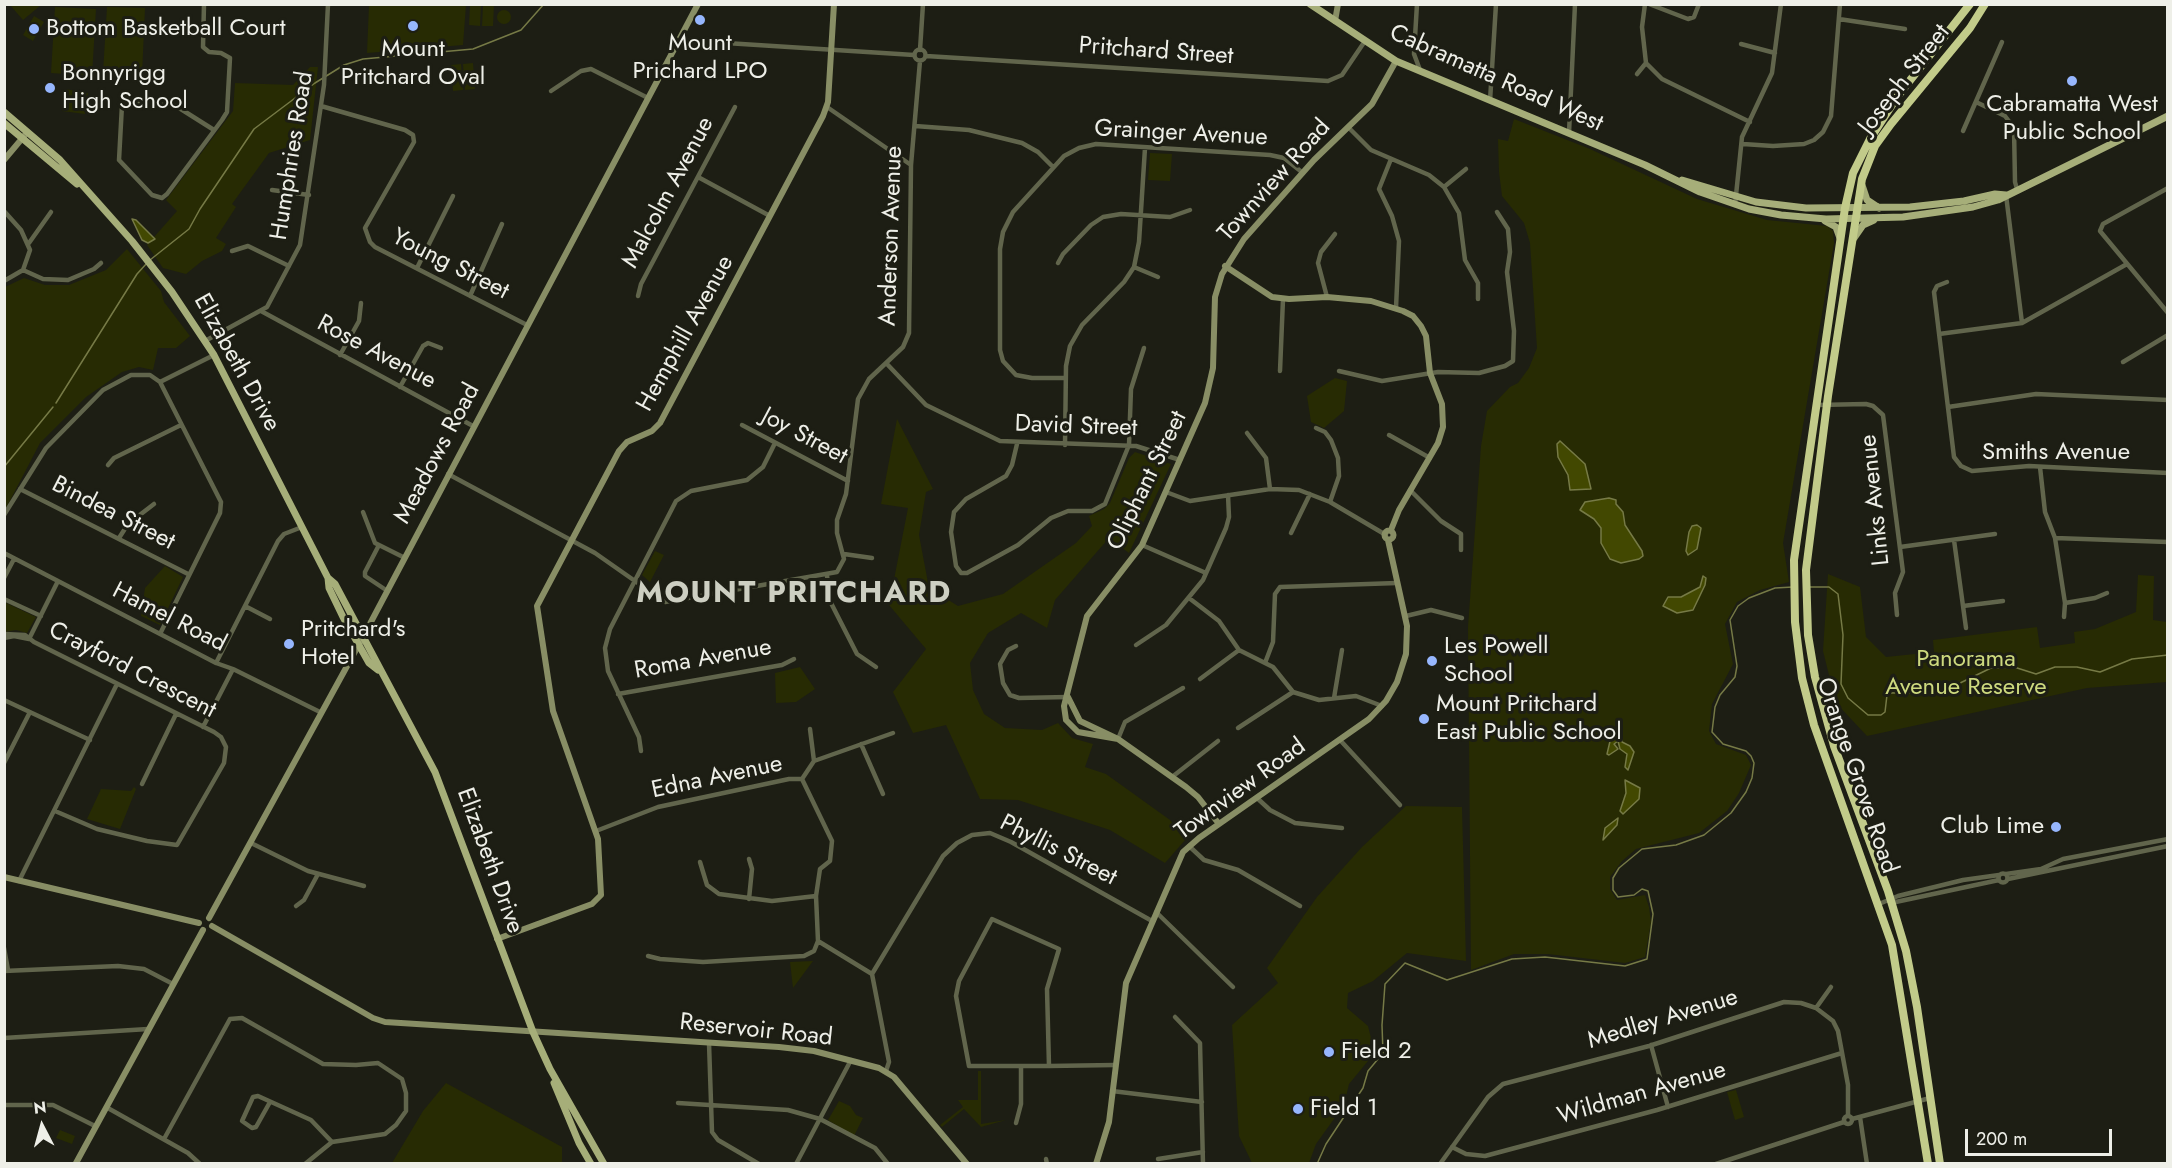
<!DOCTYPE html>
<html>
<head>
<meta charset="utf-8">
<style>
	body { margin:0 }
	#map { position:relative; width:2172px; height:1168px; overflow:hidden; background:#1d1e14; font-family:Jost,sans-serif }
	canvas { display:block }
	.frame { position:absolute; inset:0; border:6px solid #eeefe8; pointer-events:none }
	.north { position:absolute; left:12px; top:1096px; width:60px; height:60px; -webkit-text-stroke:4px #1d1e14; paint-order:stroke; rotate:354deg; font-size:16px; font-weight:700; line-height:24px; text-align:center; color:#eeefe8 }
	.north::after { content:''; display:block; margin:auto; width:21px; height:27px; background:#eeefe8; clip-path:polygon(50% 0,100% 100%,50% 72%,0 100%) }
	.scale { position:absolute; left:1965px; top:1129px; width:147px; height:27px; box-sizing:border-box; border:3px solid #eeefe8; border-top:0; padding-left:8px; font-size:18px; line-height:21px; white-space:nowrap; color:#eeefe8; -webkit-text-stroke:4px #1d1e14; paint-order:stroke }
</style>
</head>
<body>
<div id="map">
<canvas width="2172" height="1168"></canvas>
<div class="frame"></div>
<div class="north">N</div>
<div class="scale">200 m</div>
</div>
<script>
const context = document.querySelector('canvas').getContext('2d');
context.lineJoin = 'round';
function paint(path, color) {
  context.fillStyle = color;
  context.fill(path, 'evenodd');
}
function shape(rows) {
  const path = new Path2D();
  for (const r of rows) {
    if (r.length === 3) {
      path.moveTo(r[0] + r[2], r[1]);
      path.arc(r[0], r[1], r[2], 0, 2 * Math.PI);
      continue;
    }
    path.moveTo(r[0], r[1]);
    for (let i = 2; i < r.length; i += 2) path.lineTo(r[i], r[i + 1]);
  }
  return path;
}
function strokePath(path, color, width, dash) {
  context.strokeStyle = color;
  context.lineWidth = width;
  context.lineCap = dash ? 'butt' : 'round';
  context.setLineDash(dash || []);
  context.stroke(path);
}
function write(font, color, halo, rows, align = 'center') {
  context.font = font + ' Jost,sans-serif';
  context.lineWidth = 6;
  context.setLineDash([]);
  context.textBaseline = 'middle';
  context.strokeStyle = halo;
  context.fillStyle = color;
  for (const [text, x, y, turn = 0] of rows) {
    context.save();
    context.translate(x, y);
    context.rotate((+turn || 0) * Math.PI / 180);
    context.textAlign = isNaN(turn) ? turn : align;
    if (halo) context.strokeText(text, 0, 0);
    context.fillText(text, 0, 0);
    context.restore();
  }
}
paint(shape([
	[10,5,41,5,23,20],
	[369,5,466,5,463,45,367,53],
	[470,5,481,5,480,26,469,25],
	[483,5,494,5,493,26,482,26],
	[55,7,96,9,92,76,51,73],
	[107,7,145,8,142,75,103,73],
	[504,17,7],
	[34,16,44,22,33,41,23,35],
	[473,63,475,89,465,90,463,64],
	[461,64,463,90,453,91,451,65],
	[310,67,318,67,310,140,269,153,232,204,236,207,216,238,226,244,222,251,202,261,186,274,163,268,147,245,177,211,166,200,233,111,235,83,293,85],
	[65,89,88,93,85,114,62,111],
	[1514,119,1590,149,1697,199,1767,220,1827,226,1833,231,1834,243,1783,543,1789,582,1760,590,1737,602,1725,624,1733,664,1712,704,1709,731,1716,744,1746,755,1751,765,1739,793,1727,811,1699,833,1636,849,1622,861,1610,877,1610,889,1617,900,1645,895,1649,907,1651,922,1645,957,1625,963,1548,954,1514,954,1471,970,1468,627,1481,446,1487,411,1510,387,1518,383,1529,368,1537,348,1530,243,1524,223,1502,196,1499,172,1498,139,1508,141],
	[1150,153,1172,154,1170,181,1148,180],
	[127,249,161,291,164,302,190,336,176,348,158,348,153,370,139,367,122,372,86,397,40,443,5,510,5,287,24,278,45,285,69,285,106,270],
	[1335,378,1347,381,1344,411,1324,428,1311,422,1307,396],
	[897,419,933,489,926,492,919,535,929,588,958,606,1003,594,1076,543,1092,526,1089,516,1104,509,1110,503,1129,458,1135,452,1171,464,1129,553,1109,538,1055,600,1047,628,1021,613,988,633,970,663,973,690,984,714,1005,728,1042,730,1058,723,1072,738,1093,744,1085,767,1106,774,1170,820,1186,839,1165,863,1110,830,1018,800,980,799,946,725,913,733,893,692,926,649,889,605,908,508,881,504],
	[655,551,664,555,650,582,642,575],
	[165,566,183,577,160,625,141,616,145,588],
	[1828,574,1860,587,1866,637,1886,657,1934,652,1933,640,2037,627,2040,648,2075,643,2074,632,2095,629,2136,612,2138,575,2154,576,2153,620,2167,622,2167,682,2087,688,1867,736,1836,703,1823,651],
	[4,602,36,617,27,633,16,630,5,632],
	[800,667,815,689,796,702,776,703,775,673],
	[134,787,136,789,120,829,87,819,101,789,131,791],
	[1406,806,1462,807,1466,961,1407,953,1373,981,1348,993,1347,1008,1368,1026,1371,1038,1368,1061,1349,1084,1344,1105,1316,1144,1309,1163,1252,1163,1239,1136,1232,1025,1278,983,1267,968,1317,897,1362,847],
	[813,961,793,988,790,962],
	[978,1071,981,1071,981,1124,1006,1120,981,1127,964,1109,942,1127,940,1125,963,1107,958,1100,978,1100],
	[446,1083,562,1147,562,1163,392,1163,423,1111],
	[1736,1090,1744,1117,1735,1120,1727,1092],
	[839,1101,850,1106,856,1115,863,1118,854,1136,828,1120],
	[60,1130,75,1136,72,1144,56,1138]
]), '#272b03');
const water = shape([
	[132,219,136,220,155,239,148,243,142,240,132,219],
	[1560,441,1585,464,1591,489,1570,490,1568,475,1558,457,1557,444,1560,441],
	[1609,498,1616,500,1616,504,1623,512,1625,525,1642,551,1643,556,1639,559,1621,563,1610,559,1601,543,1601,528,1594,519,1580,510,1585,502,1609,498],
	[1697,525,1701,528,1697,549,1688,555,1686,551,1689,532,1692,526,1697,525],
	[1703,576,1706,578,1705,585,1693,610,1677,613,1663,606,1668,597,1681,597,1700,587,1703,576],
	[1620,729,1622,742,1630,746,1634,752,1628,770,1625,767,1627,754,1620,749,1618,741,1614,744,1618,749,1609,755,1607,754,1611,737,1620,729],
	[1625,780,1640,788,1639,799,1623,814,1620,811,1626,793,1625,780],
	[1618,818,1617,825,1603,840,1605,828,1618,818]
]);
paint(water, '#424801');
strokePath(water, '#767a46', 1.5);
strokePath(shape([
	[150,260,189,229,200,209,254,129,315,83,344,65,363,59,473,49,521,30,544,4],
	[56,403,137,274,147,263],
	[4,467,53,407],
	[1809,587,1829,587,1838,594,1843,635,1841,684,1848,698,1868,715,1881,715,1885,712,1887,695,1891,693,1933,692,1956,685,1991,668,2014,667,2036,674,2055,667,2077,667,2100,672,2132,659,2168,655],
	[1317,1164,1326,1144,1363,1088,1368,1071,1383,1053,1382,1025,1385,984,1405,963,1447,980,1512,959,1545,957,1625,966,1647,959,1653,914,1648,891,1642,889,1634,895,1618,897,1613,890,1613,878,1619,868,1642,849,1676,845,1704,835,1731,813,1746,792,1752,778,1754,763,1751,756,1746,751,1723,744,1712,732,1715,707,1720,695,1735,677,1737,666,1730,620,1738,606,1749,598,1775,588,1793,587]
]), '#767a46', 1.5);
strokePath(shape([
	[204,4,203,47,209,52,221,53,230,58,227,112,222,120,167,194,162,198,152,195,119,160,122,105,127,102,176,106,214,130],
	[1417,4,1414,54,1420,70],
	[1649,4,1688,19,1694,17,1699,4],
	[1839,19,1905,29],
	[679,40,914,55],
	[1741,44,1775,53],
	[920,55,5.5],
	[920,50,923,4],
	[926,56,1328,81,1342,75,1365,41],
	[1646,63,1662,79,1750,122],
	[1637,74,1646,63,1642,27,1645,4],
	[551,91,581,71,591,69,648,98],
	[1490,101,1496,4],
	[1976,102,2005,116,2014,128,2015,182,2017,189],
	[321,106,405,130,413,135,414,142,365,228,370,242,375,247,527,325],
	[827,107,911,165],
	[915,126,969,130,1022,143,1038,152,1053,167],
	[1348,127,1371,150,1429,175,1444,187,1459,213,1465,260,1478,283,1478,299],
	[1963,131,2002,42],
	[1569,133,1575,4],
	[1743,144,1773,146,1804,144,1814,140,1823,132,1831,116,1840,4],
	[1391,159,1379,189,1392,216,1399,241,1396,308],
	[698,177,770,216],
	[1444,187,1466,169],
	[2168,188,2103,224,2100,231,2168,313],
	[272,190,309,195],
	[2006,195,2022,323],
	[1735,205,1742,137,1772,73,1781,4],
	[4,211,21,230,30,250,23,270,4,281],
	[29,243,51,212],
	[232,251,248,246,289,266],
	[1058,263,1063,254,1091,225,1103,217,1121,214,1170,217,1190,210],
	[1134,267,1158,277],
	[417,268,453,196],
	[23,270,43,279,68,280,94,269,101,263],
	[1947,282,1937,286,1934,292,1954,457,1961,466,1972,471,2029,466,2168,473],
	[470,296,502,224],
	[638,296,641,284,735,107],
	[1327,297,1318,263,1321,252,1335,234],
	[261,311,473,426],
	[1939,334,2022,323,2127,264],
	[205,341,267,307,300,245,324,85,328,4],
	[340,355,359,321,361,303],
	[2123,362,2168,335],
	[887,364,926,405,1000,441,1136,446,1180,460],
	[1280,371,1283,299],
	[1339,371,1382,381,1438,372,1479,373,1505,366,1513,361,1514,331,1507,272,1510,252,1508,229,1497,212],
	[1065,378,1032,378,1016,375,1003,361,1000,350,1000,249,1003,232,1013,212,1064,156,1079,148,1096,144,1270,155,1284,158,1303,173],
	[160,382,214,355],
	[400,387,423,346,428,343,441,348],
	[1817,405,1866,404,1873,406,1883,415,1903,572,1895,593,1897,615],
	[1948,407,2036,394,2168,400],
	[742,425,848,481],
	[1316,428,1325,432,1331,440,1338,458,1339,476,1330,502],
	[1247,433,1266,458,1270,489],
	[1389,435,1430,458],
	[1017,444,1012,465,1006,476,966,499,954,512,951,532,956,566,961,573,967,573,1018,545,1051,518,1068,511,1092,511,1105,504,1129,445,1131,389,1144,348],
	[1065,445,1066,366,1070,346,1082,325,1124,282,1134,267,1139,242,1145,148],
	[108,465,114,458,181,425],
	[2040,467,2045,512,2055,538,2168,542],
	[448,474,595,553,665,602,837,572,844,559,837,533,837,520,846,494,858,399,869,379,903,347,909,333,911,165,920,61],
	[20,489,188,574],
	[1410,490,1441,521,1461,534,1461,550],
	[1166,492,1190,501,1270,489,1299,490,1330,502,1386,535],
	[363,512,375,543,403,557],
	[4,515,46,448,103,390,131,375,150,375,160,382,221,502,220,513,160,634],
	[1291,533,1310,494],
	[119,538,128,524,154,504],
	[2055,538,2065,603,2064,617],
	[1954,540,1966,628],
	[379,545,365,572,365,576,386,590],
	[1142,545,1206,573],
	[1900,547,1995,534],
	[4,553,216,663,233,669,320,712],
	[844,554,872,558],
	[827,576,831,603,857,654,876,667],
	[4,578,14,559],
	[1189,598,1219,621,1239,650,1273,667,1293,692,1319,700,1356,696,1382,706],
	[4,599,41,616],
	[2065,603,2095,598,2107,593],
	[245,606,270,619],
	[1963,606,2003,601],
	[1406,616,1431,610,1462,618],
	[4,634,25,635,34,642,214,732,221,737,226,747,224,763,177,845,147,841,97,829,55,811],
	[4,638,14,636,29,639],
	[29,639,58,581],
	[1136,645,1166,625,1203,580,1226,528,1229,517,1228,495],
	[1016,646,1008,650,1000,664,1003,683,1010,695,1019,698,1068,697],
	[216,663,278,541,284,534,302,527],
	[1265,663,1273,642,1275,594,1280,587,1397,583],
	[1200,679,1239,650],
	[618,694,782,665,794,659],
	[1334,698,1342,650],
	[4,700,90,740],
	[203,727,233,669],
	[1238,728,1293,692],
	[810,729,814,761],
	[1118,739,1125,722,1183,688],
	[1340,740,1400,805],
	[861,744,883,794],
	[641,751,639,737,608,671,605,648,610,629,676,501,691,491,747,480,763,467,775,443],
	[4,763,30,712],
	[1172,777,1218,741],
	[802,779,832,841,830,861,820,869,816,896,818,941,872,974,889,1062,886,1071],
	[802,779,814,761,893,733],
	[142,784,176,714],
	[1257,798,1270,810,1295,823,1342,828],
	[596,831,658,807,789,779,802,779],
	[251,843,308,871,364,886],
	[1189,846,1204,860,1238,870,1300,906],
	[749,859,752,869,749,899],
	[700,862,707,885,719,894,772,901,816,896],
	[2003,878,4.5],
	[2006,874,2041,869,2063,859,2168,839],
	[2008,879,2168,846],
	[19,881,117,684],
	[1891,903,1999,880],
	[1879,904,1898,896,1963,880,1999,875],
	[296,906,304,900,318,874],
	[1156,912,1233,987],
	[4,948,8,970],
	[648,956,660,959,703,962,804,956,814,951,818,941],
	[4,971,118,966,144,969,173,984],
	[872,974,943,856,957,843,972,835,990,833,1011,842,1152,921],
	[1816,1008,1831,987],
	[1175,1017,1200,1043,1203,1164],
	[4,1038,148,1029],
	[709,1043,712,1132,718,1140,759,1164],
	[1651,1045,1668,1107],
	[1049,1066,1047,989,1059,949,992,919,959,981,956,996,969,1066,1049,1066,1115,1065],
	[1112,1091,1202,1102],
	[270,1102,256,1127,252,1128,242,1121,253,1097,258,1096,311,1120,332,1142],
	[678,1103,788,1110,820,1119,875,1148,888,1164],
	[4,1105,53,1105,95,1126],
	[106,1107,188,1153,200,1164],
	[1848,1120,4],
	[1860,1117,1867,1164],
	[1852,1119,1930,1098],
	[1016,1123,1021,1104,1021,1066],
	[164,1139,230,1019,242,1018,323,1064,356,1065,378,1063,402,1079,406,1093,406,1111,396,1125,385,1134,332,1142,305,1164],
	[1452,1147,1466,1154,1485,1156,1657,1110,1842,1053],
	[1046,1159,1047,1164],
	[1158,1159,1203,1152],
	[796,1164,851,1060],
	[1440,1164,1488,1097,1503,1084,1649,1046,1784,1002,1801,1003,1816,1008,1833,1021,1838,1031,1848,1085,1848,1116],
	[1716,1164,1844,1122]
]), '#61654c', 4.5);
strokePath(shape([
	[1335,21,1338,4],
	[4,160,25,135],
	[1225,266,1272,297,1289,299,1327,297,1371,301,1403,311,1413,316,1421,326,1426,336,1430,373,1442,404,1443,427,1438,443,1399,510,1391,530],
	[1389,535,4.5],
	[1068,697,1080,721,1118,739,1186,787,1198,797,1219,824],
	[1118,739,1078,732,1066,720,1064,706,1087,616,1142,545,1205,403,1213,368,1215,297,1222,274,1244,239,1314,160,1372,104,1396,61],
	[4,877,199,923],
	[209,918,363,637,698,4],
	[212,926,373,1018,385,1022,779,1047,814,1051,879,1068,894,1077,967,1164],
	[497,939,592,904,601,895,598,839,553,711,537,606,619,451,627,442,652,431,660,423,823,116,828,102,834,4],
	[76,1163,203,930],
	[1096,1164,1109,1122,1126,983,1183,852,1199,838,1369,719,1386,701,1397,682,1406,654,1407,626,1388,540]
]), '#888e65', 6);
strokePath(shape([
	[1310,4,1396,61,1645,165,1700,192,1749,209,1781,215,1826,219,1903,217,1973,207,1998,200,2168,116],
	[4,112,60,160,132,241,172,292,214,355,328,578,335,584,435,772,533,1032,550,1069,604,1164],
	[4,123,77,184],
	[1682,180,1756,202,1806,208,1910,207,1964,201,1995,194,2006,195],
	[1862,185,1867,200,1879,208],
	[1825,221,1836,227,1840,238],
	[1854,238,1863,225,1874,220],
	[328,578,329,588,343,617,369,663,378,670],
	[554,1083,579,1143,591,1164]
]), '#a6ae79', 7);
strokePath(shape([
	[1928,1164,1892,945,1814,725,1802,678,1795,622,1794,560,1845,208,1853,173,1870,139,1897,97,1970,4],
	[1940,1164,1917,1007,1906,951,1888,891,1834,746,1815,677,1808,635,1806,570,1828,396,1862,179,1875,146,1891,124,1970,28,1985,4]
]), '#c2cb8a', 8);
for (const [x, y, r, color] of [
	[700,20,6,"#96b6fd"],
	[413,26,6,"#96b6fd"],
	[34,29,6,"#96b6fd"],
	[2072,81,6,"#96b6fd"],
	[50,88,6,"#96b6fd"],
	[289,644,6,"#96b6fd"],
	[1432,661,6,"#96b6fd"],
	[1424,719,6,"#96b6fd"],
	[2056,827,6,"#96b6fd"],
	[1329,1052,6,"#96b6fd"],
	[1298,1109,6,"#96b6fd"]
]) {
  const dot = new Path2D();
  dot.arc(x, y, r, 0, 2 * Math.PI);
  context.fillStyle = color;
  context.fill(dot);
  strokePath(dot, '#1d1e14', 2);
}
write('24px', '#eeefe8', '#1d1e14', [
	["Bottom Basketball Court",46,29],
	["Mount",700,44,"center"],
	["Prichard LPO",700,72,"center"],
	["Mount",413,50,"center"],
	["Pritchard Oval",413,78,"center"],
	["Bonnyrigg",62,74],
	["High School",62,102],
	["Cabramatta West",2072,105,"center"],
	["Public School",2072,133,"center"],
	["Pritchard's",301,630],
	["Hotel",301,658],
	["Les Powell",1444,647],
	["School",1444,675],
	["Mount Pritchard",1436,705],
	["East Public School",1436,733],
	["Club Lime",2044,827,"right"],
	["Field 2",1341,1052],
	["Field 1",1310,1109]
], 'left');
write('24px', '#eeefe8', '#1d1e14', [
	["Pritchard Street",1156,52,4],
	["Cabramatta Road West",1496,79,24],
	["Joseph Street",1905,80,-52],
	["Grainger Avenue",1181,134,3],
	["Humphries Road",293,156,-81],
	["Townview Road",1275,181,-48],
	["Malcolm Avenue",669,193,-62],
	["Anderson Avenue",892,236,-88],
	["Young Street",450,265,27],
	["Hemphill Avenue",686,334,-61],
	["Rose Avenue",376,353,28],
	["Elizabeth Drive",236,363,61],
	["David Street",1076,427,2],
	["Joy Street",804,437,28],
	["Smiths Avenue",2056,453],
	["Meadows Road",438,454,-62],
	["Oliphant Street",1148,481,-64],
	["Links Avenue",1876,500,-96],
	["Bindea Street",113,514,27],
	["Hamel Road",169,618,27],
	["Roma Avenue",703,660,-10],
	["Crayford Crescent",132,671,27],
	["Orange Grove Road",1856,776,71],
	["Edna Avenue",717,778,-12],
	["Townview Road",1241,790,-36],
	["Phyllis Street",1058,851,27],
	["Elizabeth Drive",489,861,70],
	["Medley Avenue",1663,1020,-17],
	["Reservoir Road",756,1031,6],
	["Wildman Avenue",1642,1094,-16]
]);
write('24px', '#cdd97e', '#1d1e14', [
	["Panorama",1966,660],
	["Avenue Reserve",1966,688]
]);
context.letterSpacing = '1.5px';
write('bold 30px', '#cdcfc2', '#1d1e14', [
	["MOUNT PRITCHARD",794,595]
]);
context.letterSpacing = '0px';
</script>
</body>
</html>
